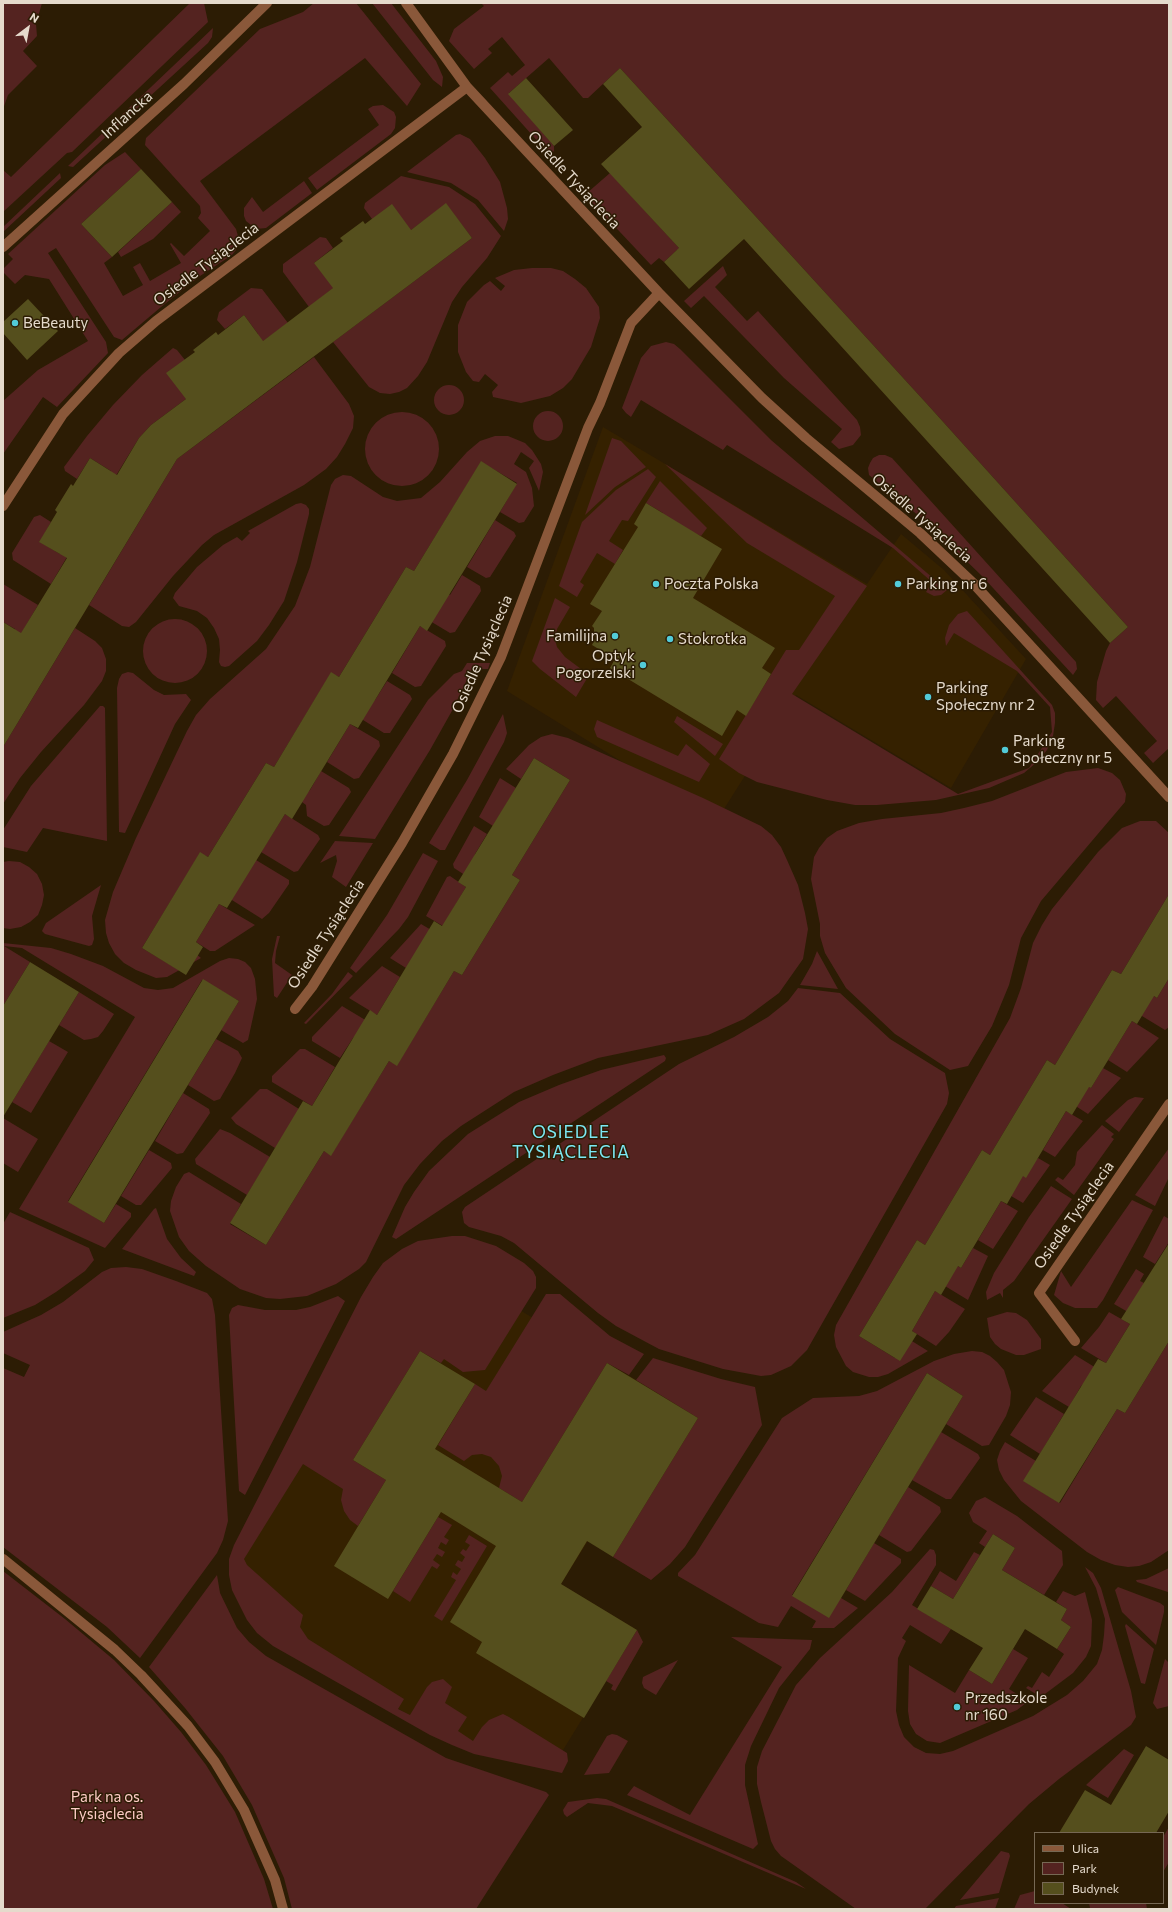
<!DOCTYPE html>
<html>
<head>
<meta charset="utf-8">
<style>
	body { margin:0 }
	#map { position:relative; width:1172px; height:1912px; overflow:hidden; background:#2c1c04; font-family:Commissioner,sans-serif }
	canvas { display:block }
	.frame { position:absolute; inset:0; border:4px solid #e5dacc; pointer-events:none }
	.legend { position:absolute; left:1034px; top:1832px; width:130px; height:72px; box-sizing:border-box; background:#2c1c04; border:1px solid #766854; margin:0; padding:5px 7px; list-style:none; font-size:12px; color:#e5dacc }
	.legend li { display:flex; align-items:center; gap:8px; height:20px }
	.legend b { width:20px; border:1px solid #766854 }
	.north { position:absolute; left:8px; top:8px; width:40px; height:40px; -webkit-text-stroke:3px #2c1c04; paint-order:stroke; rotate:32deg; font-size:11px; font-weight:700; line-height:16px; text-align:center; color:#e5dacc }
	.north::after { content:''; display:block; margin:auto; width:14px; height:18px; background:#e5dacc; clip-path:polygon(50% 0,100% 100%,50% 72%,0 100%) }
</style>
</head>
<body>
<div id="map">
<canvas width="1172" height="1912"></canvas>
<div class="frame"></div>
<ul class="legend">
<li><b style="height:5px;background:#8a583a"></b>Ulica</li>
<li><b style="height:11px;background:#542320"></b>Park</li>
<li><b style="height:11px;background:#554f1d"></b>Budynek</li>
</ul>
<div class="north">N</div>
</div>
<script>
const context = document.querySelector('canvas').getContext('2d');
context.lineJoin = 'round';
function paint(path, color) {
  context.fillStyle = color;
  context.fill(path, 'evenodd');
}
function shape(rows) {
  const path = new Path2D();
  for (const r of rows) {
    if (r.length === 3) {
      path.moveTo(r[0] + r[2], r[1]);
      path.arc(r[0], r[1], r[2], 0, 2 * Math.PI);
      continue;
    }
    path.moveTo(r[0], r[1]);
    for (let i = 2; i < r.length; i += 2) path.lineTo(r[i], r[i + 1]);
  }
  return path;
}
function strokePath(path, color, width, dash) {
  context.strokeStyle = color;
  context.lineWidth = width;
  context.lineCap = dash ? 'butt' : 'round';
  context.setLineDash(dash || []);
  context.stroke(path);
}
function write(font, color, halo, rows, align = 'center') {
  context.font = font + ' Commissioner,sans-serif';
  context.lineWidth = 3;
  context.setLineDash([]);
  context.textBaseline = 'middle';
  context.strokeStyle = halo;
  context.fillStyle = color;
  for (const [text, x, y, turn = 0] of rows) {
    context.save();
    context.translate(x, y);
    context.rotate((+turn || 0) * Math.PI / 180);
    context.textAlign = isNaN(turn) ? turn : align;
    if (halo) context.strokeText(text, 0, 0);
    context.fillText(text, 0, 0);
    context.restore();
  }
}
paint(shape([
	[603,427,867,584,901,534,944,570,1026,659,951,788,796,695,724,809,624,763,507,691],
	[378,1282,518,1309,698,1417,685,1547,670,1564,651,1580,588,1541,561,1584,637,1630,552,1768,433,1729,294,1648,264,1627,240,1548]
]), '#352100');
paint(shape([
	[3,3,42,3,36,24,37,36,23,51,37,66,8,95,3,109],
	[190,3,204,3,208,22,72,152,67,153,3,212,3,170,11,177],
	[314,3,356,3,421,84,407,106,365,58,200,181,236,229,238,236,236,250,232,255,200,276,161,307,122,340,114,337,56,248,48,253,106,342,108,353,57,407,43,397,3,454,3,401,38,370,88,341,49,279,25,275,15,284,3,272,3,269,13,259,8,254,105,165,125,152,141,169,81,224,112,257,104,263,123,296,143,285,133,267,140,263,150,281,181,263,170,244,171,243,184,256,210,231,198,218,201,213,200,206,145,145,146,138,260,29,303,12],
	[372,3,391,3,436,61,443,77,442,87,433,80],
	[481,3,1169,3,1169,748,1153,763,1144,753,1157,741,1116,696,1103,708,1096,700,1097,682,1106,651,1110,643,1128,627,927,404,620,68,588,98,583,98,549,58,509,93,554,146,554,151,550,155,490,88,508,72,512,76,525,65,502,37,488,49,492,53,474,69,449,41,454,29,484,6],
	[213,28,212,37,208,43,73,167,68,166],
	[383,105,394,112,396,117,395,128,391,134,317,190,308,178,379,125,368,109,373,106],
	[460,134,470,139,485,158,500,182,507,208,508,219,504,231,478,200,451,183,407,172,456,135],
	[60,173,61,178,3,232,3,227],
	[610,173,704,275,677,250,664,262,659,258,651,265,572,181,577,181,587,193],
	[401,176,449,187,475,204,501,236,487,258,462,287,452,302,427,362,418,376,407,388,399,392,390,394,380,393,369,387,333,342,472,238,446,204,399,239,372,219,364,208,365,203],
	[304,181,312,193,266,228,256,229,246,221,244,216,244,208,252,197,263,212],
	[172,202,181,212,153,239,121,257,118,252],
	[320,237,326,238,333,248,314,263,345,279,309,307,283,272,283,264],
	[723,266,727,275,715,287,747,321,758,311,857,420,860,427,861,435,853,445,839,449,831,442,842,429,784,378,704,296,691,308,684,301],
	[532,268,551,268,563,271,575,279,586,288,599,307,600,318,591,347,572,379,563,388,550,396,521,403,493,397,492,392,498,385,485,374,479,382,473,381,466,372,458,352,458,325,467,302,484,285,490,281,501,291,505,286,495,278,514,270],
	[251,288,262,289,288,323,251,350,247,344,258,334,244,315,225,329,217,320,219,312],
	[666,342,674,344,680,349,771,440,947,590,941,595,934,596,926,592,932,582,893,548,727,445,723,450,641,400,631,417,626,413,622,408,641,358,651,346],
	[173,348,177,350,185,360,198,390,151,425,139,438,109,487,103,484,111,471,90,458,77,479,65,471,64,467,87,436,113,405,142,375],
	[314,357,349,404,354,416,353,428,345,444,337,457,326,469,304,485,214,535,202,545,173,576,136,622,129,627,122,626,89,605,177,459],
	[449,400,15],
	[548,426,15],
	[402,449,37],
	[495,436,508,436,525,443,532,450,541,464,543,472,539,491,529,468,534,461,521,452,514,464,526,472,532,488,534,506,524,522,519,523,500,512,517,483,481,462,414,571,406,567,339,677,331,673,274,767,266,763,208,857,200,853,142,948,179,970,191,950,201,958,167,977,156,978,136,970,124,963,115,954,109,943,106,933,105,920,113,892,136,838,187,731,196,715,210,699,266,649,295,606,310,567,331,485,335,479,343,475,351,476,383,497,397,501,421,498,440,482,467,452,480,441],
	[612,438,621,441,646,467,615,487,585,515],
	[879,455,885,455,892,458,1076,662,1077,669,1073,675,982,576,925,521,869,475,868,468,870,463,873,458],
	[665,464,867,586,792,694,958,794,1029,768,1052,732,1050,707,1017,671,954,633,946,646,945,638,949,625,958,614,967,611,1052,705,1055,713,1055,723,1053,736,1047,750,1037,762,1024,773,989,788,936,800,877,805,855,805,827,800,757,782,739,773,719,759,786,650,799,650,835,596,747,543],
	[648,469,656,477,628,521,622,520,609,541,623,550,615,564,597,553,580,582,584,585,577,597,559,586,582,522,616,490],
	[660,481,707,528,701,536,660,517,663,513,646,503],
	[301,503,306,505,309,509,309,514,297,562,284,601,269,625,257,641,229,666,225,667,221,666,219,662,220,650,219,639,214,628,207,618,197,611,179,606,173,598,175,593,197,567,223,545,237,537,242,541,250,533,248,531,296,504],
	[40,515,51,522,40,542,60,554,68,541,74,545,51,584,13,560,12,553,34,517],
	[495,520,514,532,516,536,490,577,486,578,467,567],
	[462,575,480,586,481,591,455,632,450,633,425,618,442,590,450,595],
	[3,584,38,605,14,646,8,642,15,629,3,622],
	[555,598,570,607,557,629,555,640,557,647,565,657,589,675,576,697,540,669,532,661],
	[175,651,32],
	[420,626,445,641,446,646,421,686,415,687,392,673],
	[75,628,95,641,102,648,106,659,106,671,102,681,84,705,41,752,20,778,3,804,3,747],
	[467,663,490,663,488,669,472,669,453,709,430,750,375,839,339,836,428,700,454,674,462,671],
	[128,672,133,673,154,690,164,695,186,694,191,700,175,724,125,833,119,832,117,688,119,679,122,674],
	[387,681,410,695,412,699,390,733,384,733,355,715,375,700],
	[100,706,103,706,105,708,107,841,43,828,27,852,3,847,3,830,31,786],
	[503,714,507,733,504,742,445,850,440,850,429,843,467,780],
	[677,716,723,744,715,756,674,722],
	[597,720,678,756,686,744,710,764,699,782,597,737,594,729],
	[350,724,379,741,380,746,359,778,354,779,327,762],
	[552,734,568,738,703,798,761,826,772,835,781,847,787,860,798,885,805,913,808,929,803,959,779,993,744,1019,708,1035,598,1058,553,1075,514,1092,461,1126,442,1141,420,1164,404,1185,366,1262,359,1269,336,1284,307,1296,280,1299,266,1298,240,1289,206,1266,189,1251,179,1237,170,1211,171,1201,176,1187,184,1174,189,1172,241,1204,230,1224,266,1245,324,1151,331,1155,389,1061,397,1065,454,971,462,975,520,880,512,875,570,780,534,758,521,779,506,769,529,745,541,737],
	[1098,768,1112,773,1120,780,1126,794,1125,802,1041,901,1021,938,1009,985,992,1026,968,1066,950,1070,895,1034,846,988,825,953,820,936,820,924,811,879,814,857,819,848,827,838,837,831,859,823,882,819,941,813,964,808,992,801,1066,772],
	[321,771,349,788,351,792,329,825,324,826,307,816,306,805,298,799,310,790],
	[500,778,516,788,493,826,479,817],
	[285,814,318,835,320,839,298,871,294,872,261,852],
	[1140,821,1156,821,1169,833,1169,894,1121,974,1112,970,1055,1065,1047,1060,990,1155,982,1150,925,1245,917,1240,859,1336,895,1358,907,1338,928,1351,888,1374,878,1377,869,1377,853,1372,846,1366,836,1347,834,1335,836,1325,1010,1018,1021,988,1033,943,1042,925,1052,909,1098,852,1122,828],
	[474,826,487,834,475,854,471,879,454,868,453,864],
	[335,841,373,843,346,887,332,877,337,861,336,855,320,863],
	[423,853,438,861,408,917,399,929,356,973,350,968,387,915],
	[256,860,289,880,289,884,269,913,262,919,224,895],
	[9,861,20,862,29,867,37,874,42,884,44,895,42,905,38,915,30,922,21,927,10,929,3,928,3,862],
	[450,876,466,887,443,926,426,916,447,877],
	[101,885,92,916,94,939,92,945,89,946,45,934,42,931,46,923],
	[219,904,255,925,215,951,210,951,196,942],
	[421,924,438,934,406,968,390,958],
	[277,936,280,936,276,951,275,963,292,975,277,998,274,996,272,959],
	[3,943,51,948,71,954,103,966,144,988,158,990,173,988,220,961,229,958,238,959,245,962,251,968,255,979,257,999,248,1040,243,1043,221,1030,239,1001,202,980,68,1201,104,1223,116,1204,131,1213,131,1217,105,1248,19,1209,135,1017,22,948,4,946,30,962,3,1006],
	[817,951,838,989,800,985,812,964],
	[382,966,400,977,377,1015,349,998],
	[348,972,353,976,306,1024,304,1023,332,994],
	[1169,978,1169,1027,1165,1030,1137,1013,1149,993,1157,998],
	[798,988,840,993,890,1039,945,1073,949,1093,947,1104,807,1350,791,1366,771,1375,761,1376,723,1369,659,1349,616,1326,598,1313,514,1243,501,1236,469,1227,464,1223,462,1212,465,1207,679,1064,734,1037,768,1017,788,1001],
	[79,992,114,1014,103,1031,98,1037,91,1039,84,1040,59,1025],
	[342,1006,372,1024,353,1038,340,1058,312,1041,312,1037],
	[1132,1021,1159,1038,1127,1072,1108,1060],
	[216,1039,238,1051,242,1058,235,1073,220,1099,214,1101,188,1085],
	[49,1041,68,1052,31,1113,12,1102],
	[300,1049,305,1049,335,1067,312,1106,272,1082,272,1076],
	[664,1055,666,1058,665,1061,396,1239,392,1237,405,1207,414,1192,429,1171,468,1134,519,1102,559,1085,601,1070],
	[1103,1068,1121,1078,1088,1114,1071,1103,1083,1083,1091,1088],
	[260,1089,267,1089,307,1114,275,1148,236,1124,231,1118],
	[183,1093,209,1109,210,1113,183,1153,177,1154,155,1141],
	[1135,1097,1144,1098,1119,1132,1105,1121,1128,1100],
	[1066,1111,1083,1121,1055,1157,1043,1150],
	[3,1118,38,1139,18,1172,3,1163],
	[1102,1125,1114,1134,1111,1137,1114,1139,1074,1195,1055,1180,1058,1177,1063,1180,1075,1165,1077,1152],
	[220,1129,230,1133,270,1157,247,1195,196,1164,195,1159],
	[1169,1148,1169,1177,1155,1206,1135,1195],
	[149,1150,171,1163,172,1168,141,1205,136,1205,121,1196],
	[1038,1158,1050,1165,1023,1203,1006,1193],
	[1051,1186,1072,1199,1014,1281,1003,1290,1003,1298,1000,1293,987,1300,986,1292,994,1273,1029,1217],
	[1132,1200,1153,1210,1103,1300,1097,1308,1075,1308,1063,1303,1054,1295,1061,1271,1071,1287],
	[1001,1201,1018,1211,993,1249,978,1240],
	[156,1208,167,1239,181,1258,196,1272,194,1276,122,1249,154,1209],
	[10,1212,89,1248,94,1260,85,1271,56,1292,35,1305,3,1318,3,1224],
	[1164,1216,1169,1219,1169,1242,1155,1264,1143,1257],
	[452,1236,465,1236,496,1246,524,1263,533,1271,536,1277,536,1288,485,1370,463,1372,444,1359,441,1363,420,1351,353,1460,386,1480,358,1526,350,1520,344,1511,341,1500,343,1489,303,1464,244,1559,247,1565,303,1615,300,1627,308,1639,404,1699,398,1709,410,1715,427,1687,432,1682,443,1679,452,1687,445,1703,467,1717,458,1731,473,1741,482,1727,489,1720,503,1714,509,1717,567,1753,568,1761,562,1773,474,1754,452,1745,430,1735,273,1646,257,1633,247,1620,232,1590,229,1575,229,1559,234,1545,361,1297,373,1277,383,1263,402,1249,418,1241],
	[973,1248,988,1256,968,1300,940,1283,953,1263,961,1268],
	[126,1267,142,1269,176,1281,207,1293,212,1299,215,1315,228,1521,223,1540,217,1553,140,1658,107,1627,3,1547,3,1368,24,1377,30,1365,3,1353,3,1332,41,1315,63,1302,102,1272,111,1268],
	[1136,1269,1144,1274,1140,1281,1144,1283,1135,1316,1114,1304],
	[935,1291,965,1309,949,1332,936,1346,912,1331],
	[546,1294,560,1294,610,1336,644,1354,629,1375,607,1363,522,1502,499,1488,502,1476,499,1466,491,1457,482,1454,472,1455,464,1461,438,1445,475,1384,486,1391],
	[338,1296,345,1301,245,1495,239,1491,229,1315,232,1308,238,1305,265,1310,296,1310,310,1307],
	[1007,1312,1016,1313,1027,1320,1041,1339,1041,1349,1024,1355,1016,1355,1001,1349,995,1344,990,1337,987,1318],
	[1109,1312,1130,1324,1106,1363,1081,1348,1099,1327],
	[1169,1341,1169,1550,1151,1562,1139,1566,1128,1567,1115,1565,1101,1560,1087,1552,1021,1501,1004,1480,999,1470,997,1460,1000,1451,1005,1442,1036,1461,1024,1481,1060,1503,1117,1409,1125,1413],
	[972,1351,982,1352,990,1356,997,1362,1004,1370,1011,1392,1010,1405,1006,1416,989,1445,982,1446,946,1424,963,1396,927,1373,792,1595,841,1598,858,1608,834,1628,812,1628,816,1621,791,1606,778,1627,759,1623,678,1576,678,1573,695,1555,782,1418,813,1398,859,1396,877,1391,934,1361,954,1354],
	[1075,1355,1101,1371,1081,1386,1069,1407,1042,1391],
	[653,1358,721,1379,755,1387,762,1425,685,1547,670,1564,651,1580,613,1557,698,1418,636,1380],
	[1036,1397,1064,1414,1040,1454,1010,1435],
	[941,1432,978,1454,980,1458,951,1499,946,1499,912,1480],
	[908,1487,940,1507,941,1512,911,1551,907,1552,879,1535],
	[985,1497,1017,1516,1062,1551,1063,1565,1044,1595,1002,1570,1015,1548,993,1534,985,1547,979,1543,987,1531,973,1522,969,1513,976,1501],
	[438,1517,452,1525,444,1537,449,1540,446,1545,441,1542,438,1548,445,1552,442,1557,437,1554,433,1560,440,1565,437,1569,432,1566,410,1602,393,1591],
	[469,1535,487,1546,442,1621,434,1616,456,1580,451,1577,453,1572,457,1575,461,1569,455,1565,458,1560,462,1562,465,1557,460,1553,463,1549,466,1551,470,1545,465,1542],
	[874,1543,901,1559,901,1563,865,1601,846,1590],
	[930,1549,934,1550,936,1555,936,1565,912,1605,951,1629,941,1644,910,1625,902,1638,906,1641,898,1658,896,1711,899,1725,904,1737,914,1747,926,1753,940,1754,953,1751,1033,1716,1067,1695,1083,1681,1097,1664,1102,1650,1104,1635,1105,1619,1096,1588,1085,1567,1093,1573,1101,1588,1131,1691,1136,1717,1131,1725,1059,1779,1029,1804,925,1909,856,1909,781,1856,775,1849,771,1841,761,1802,757,1784,757,1767,762,1751,796,1685,820,1658,892,1592],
	[974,1552,980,1555,953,1599,931,1586,940,1571,956,1581],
	[1169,1568,1168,1592,1137,1582,1136,1580,1146,1579],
	[3,1571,65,1619,114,1660,154,1701,181,1732,206,1765,235,1812,264,1879,273,1909,3,1909],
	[217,1575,220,1593,237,1628,249,1642,266,1656,446,1758,546,1792,549,1795,476,1909,292,1909,284,1878,252,1805,223,1756,185,1708,149,1667],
	[1118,1587,1160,1603,1164,1606,1164,1612,1156,1645,1122,1612,1115,1590],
	[1063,1591,1075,1596,1085,1592,1092,1620,1091,1646,1086,1657,1073,1673,1041,1697,1026,1688,1028,1686,1032,1688,1042,1672,1049,1677,1064,1654,1057,1649,1071,1627,1061,1620,1067,1609,1056,1602],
	[1126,1624,1154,1649,1145,1684,1141,1683,1125,1626],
	[637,1630,643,1642,615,1691,611,1689,613,1685,606,1681],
	[731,1637,812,1640,810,1649,779,1688,751,1746,745,1765,745,1785,758,1844,753,1849,627,1795,634,1786,690,1815,782,1667],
	[1013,1649,1028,1658,1009,1689,1028,1701,1026,1703,1017,1710,940,1743,927,1741,916,1734,910,1724,908,1711,909,1665,955,1693,969,1670,992,1684],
	[1165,1659,1169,1663,1169,1706,1157,1709,1153,1703],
	[678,1660,656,1695,644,1688,642,1683,643,1677],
	[612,1734,617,1735,628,1741,609,1773,584,1775,607,1736],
	[1124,1749,1134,1755,1108,1798,1086,1785],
	[597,1798,606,1799,796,1882,806,1889,612,1806,588,1803,567,1817,564,1814,563,1810,568,1802],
	[1169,1827,1169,1862,1163,1872,1163,1837],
	[1001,1851,1009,1853,1010,1856,999,1893,960,1900],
	[1035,1891,1035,1903,1062,1903,1071,1909,1014,1909,1020,1895],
	[999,1898,995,1909,954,1909,956,1906],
	[1089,1903,1146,1903,1147,1909,1092,1909,1090,1908]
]), '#542320');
paint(shape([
	[620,68,927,404,1128,627,1110,643,744,239,689,289,664,262,679,248,601,164,642,127,603,84],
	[526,78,573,130,554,146,508,94],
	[141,169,172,202,112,257,81,224],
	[446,203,472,238,177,459,3,747,3,622,21,633,67,558,39,542,57,512,55,510,71,484,73,486,90,458,117,475,139,438,151,425,186,399,166,373,195,352,193,350,216,332,218,335,244,315,263,341,333,288,314,263,343,241,340,238,363,221,365,224,392,204,411,230],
	[28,299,58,331,27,360,3,333,3,322],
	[481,461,517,484,427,631,420,626,358,728,350,724,292,819,285,814,227,908,219,904,196,942,203,947,186,975,142,948,200,852,208,857,266,763,274,767,331,672,339,677,406,567,414,571],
	[646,503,722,549,693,598,775,648,762,668,771,674,746,716,737,710,722,736,610,668,615,659,592,645,596,637,594,636,596,633,594,632,594,628,592,626,602,611,590,604,638,527,634,524],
	[534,758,570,780,512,875,520,880,462,975,454,971,397,1066,389,1061,331,1156,324,1151,266,1245,230,1223,303,1101,312,1106,370,1010,377,1015,434,921,442,926,466,887,458,882],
	[1169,894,1169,978,1157,998,1154,996,1137,1024,1132,1021,1091,1088,1089,1087,1072,1115,1066,1111,1026,1178,1023,1176,1007,1204,1001,1201,961,1268,958,1266,941,1295,935,1291,912,1331,917,1334,900,1361,859,1336,917,1240,925,1245,982,1150,990,1155,1047,1060,1055,1065,1112,970,1121,974],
	[30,962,79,992,3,1117,3,1006],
	[203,979,239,1001,104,1223,68,1202],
	[1169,1243,1169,1341,1125,1413,1117,1409,1059,1503,1023,1481,1098,1359,1106,1363,1130,1324,1121,1319],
	[420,1351,475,1384,435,1449,522,1502,607,1363,698,1418,613,1557,587,1541,561,1584,637,1630,584,1718,476,1653,482,1642,450,1622,496,1546,441,1512,388,1599,334,1566,386,1480,353,1460],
	[927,1373,963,1396,829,1618,792,1596],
	[993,1534,1015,1548,1002,1570,1067,1609,1061,1620,1071,1627,1057,1649,1025,1629,992,1684,969,1670,983,1648,917,1609,931,1586,953,1599],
	[1146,1746,1169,1760,1169,1811,1156,1833,1059,1833,1085,1790,1111,1805]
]), '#554f1d');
strokePath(shape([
	[406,3,467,87,659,293,762,398,806,438,920,533,973,583,1169,797],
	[3,247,184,84,267,3],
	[3,506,63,414,119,353,156,321,467,87],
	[295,1009,312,987,402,843,453,754,501,657,588,428,600,403,631,323,659,293],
	[1075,1341,1039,1293,1169,1104],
	[3,1559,115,1650,141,1675,188,1726,215,1762,244,1810,275,1880,283,1909]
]), '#8a583a', 10);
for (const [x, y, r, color] of [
	[15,323,4,"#52cbd8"],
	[656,584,4,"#52cbd8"],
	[898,584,4,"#52cbd8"],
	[615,636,4,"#52cbd8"],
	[670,639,4,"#52cbd8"],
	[643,665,4,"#52cbd8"],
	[928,697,4,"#52cbd8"],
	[1005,750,4,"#52cbd8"],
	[957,1707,4,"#52cbd8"]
]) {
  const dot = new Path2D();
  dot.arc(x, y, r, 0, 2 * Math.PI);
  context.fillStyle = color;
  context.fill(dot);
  strokePath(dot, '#2c1c04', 1.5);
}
write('15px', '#e5dacc', '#2c1c04', [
	["Inflancka",127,115,-42],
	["Osiedle Tysiąclecia",574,180,47],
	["Osiedle Tysiąclecia",206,264,-37],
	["Osiedle Tysiąclecia",922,518,41],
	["Osiedle Tysiąclecia",482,654,-66],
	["Osiedle Tysiąclecia",326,934,-57],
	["Osiedle Tysiąclecia",1074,1215,-55]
]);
write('15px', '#e5dacc', '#2c1c04', [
	["BeBeauty",23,323],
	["Poczta Polska",664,584],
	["Parking nr 6",906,584],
	["Familijna",607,636,"right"],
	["Stokrotka",678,639],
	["Optyk",635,656,"right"],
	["Pogorzelski",635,673,"right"],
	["Parking",936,688],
	["Społeczny nr 2",936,705],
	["Parking",1013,741],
	["Społeczny nr 5",1013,758],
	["Przedszkole",965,1698],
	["nr 160",965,1715]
], 'left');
write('15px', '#fdcbc5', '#2c1c04', [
	["Park na os.",107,1797],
	["Tysiąclecia",107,1814]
]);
context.letterSpacing = '1px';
write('17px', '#7ce7f3', '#2c1c04', [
	["OSIEDLE",571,1132],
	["TYSIĄCLECIA",571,1152]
]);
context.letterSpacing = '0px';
</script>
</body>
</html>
